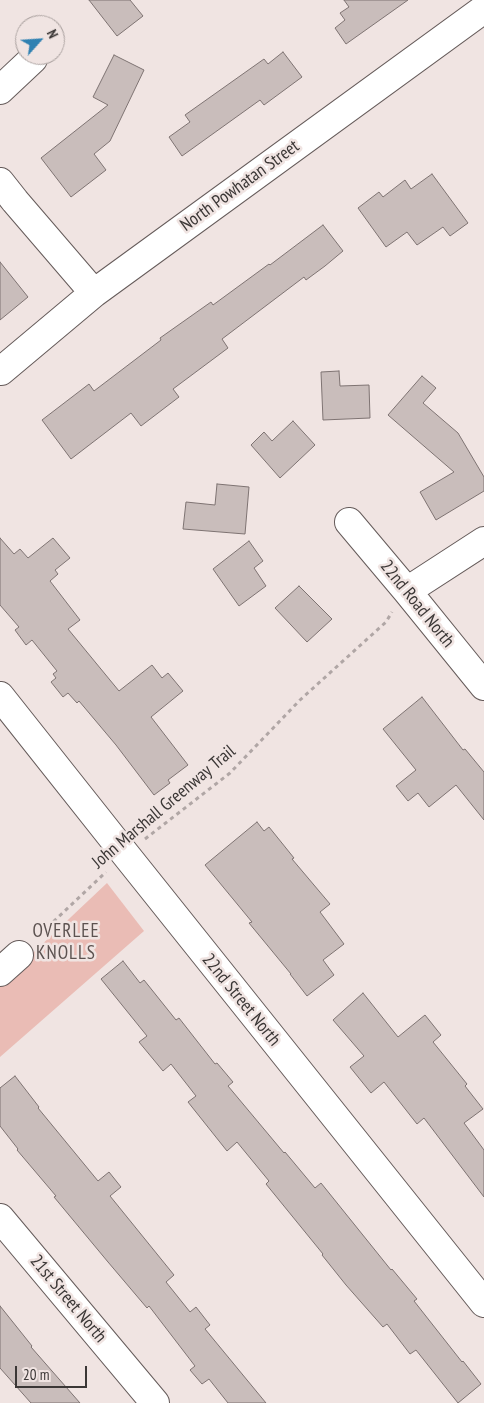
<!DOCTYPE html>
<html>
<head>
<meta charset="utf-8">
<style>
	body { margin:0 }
	#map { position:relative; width:484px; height:1403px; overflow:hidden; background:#f0e4e2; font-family:"PT Sans Narrow",sans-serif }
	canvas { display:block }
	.north { position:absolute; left:15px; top:15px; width:50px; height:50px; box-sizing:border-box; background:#f0e4e2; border:1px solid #a89f9d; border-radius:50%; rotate:64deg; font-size:14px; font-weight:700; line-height:20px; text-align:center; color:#3b3736 }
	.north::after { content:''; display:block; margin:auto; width:18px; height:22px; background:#2f81b2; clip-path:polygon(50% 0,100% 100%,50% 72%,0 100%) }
	.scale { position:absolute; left:15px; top:1366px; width:72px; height:22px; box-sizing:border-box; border:2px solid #3b3736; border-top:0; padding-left:6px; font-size:15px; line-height:18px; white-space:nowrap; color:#3b3736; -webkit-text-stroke:4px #f0e4e2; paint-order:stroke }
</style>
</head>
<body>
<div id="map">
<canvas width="484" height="1403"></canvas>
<div class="north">N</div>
<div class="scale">20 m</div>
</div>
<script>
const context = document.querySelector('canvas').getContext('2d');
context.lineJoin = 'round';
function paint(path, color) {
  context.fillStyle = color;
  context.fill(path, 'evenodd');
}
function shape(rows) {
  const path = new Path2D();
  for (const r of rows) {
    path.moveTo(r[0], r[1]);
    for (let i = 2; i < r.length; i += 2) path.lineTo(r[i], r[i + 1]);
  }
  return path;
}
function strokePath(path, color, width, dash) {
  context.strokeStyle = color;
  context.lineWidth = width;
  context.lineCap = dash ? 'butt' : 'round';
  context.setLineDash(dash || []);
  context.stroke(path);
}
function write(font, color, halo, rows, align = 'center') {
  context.font = font + ' "PT Sans Narrow",sans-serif';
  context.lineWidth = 5;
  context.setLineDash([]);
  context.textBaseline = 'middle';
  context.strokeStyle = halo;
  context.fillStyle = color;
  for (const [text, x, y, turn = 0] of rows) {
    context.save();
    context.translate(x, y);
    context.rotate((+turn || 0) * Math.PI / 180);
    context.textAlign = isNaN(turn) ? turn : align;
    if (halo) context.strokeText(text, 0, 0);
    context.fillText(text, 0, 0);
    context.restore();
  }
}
paint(shape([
	[107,883,144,931,0,1057,0,984]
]), '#eabcb5');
const building = shape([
	[89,0,130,0,143,16,117,36,89,0],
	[344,0,408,0,346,44,335,28,345,20,340,13,349,7,344,0],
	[283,52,302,77,264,105,260,100,182,156,169,137,190,122,185,115,264,59,268,64,283,52],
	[114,55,144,70,110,141,94,154,106,170,71,197,41,158,108,105,93,97,114,55],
	[432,174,468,223,450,236,443,227,417,245,407,232,386,247,358,208,379,192,383,197,405,180,411,189,432,174],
	[323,225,343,251,325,266,306,280,304,277,222,339,228,348,173,389,179,397,141,426,131,413,71,459,42,420,89,384,94,391,161,340,160,338,211,302,213,305,269,264,270,265,323,225],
	[0,262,28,297,0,320,0,262],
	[339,371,340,386,369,385,370,418,323,420,321,372,339,371],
	[422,376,436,388,423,403,458,433,484,477,484,491,436,520,420,492,454,472,388,415,422,376],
	[293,421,315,445,280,478,251,445,264,432,272,441,293,421],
	[217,484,249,487,245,534,183,529,186,502,215,505,217,484],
	[0,538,14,554,20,549,28,558,53,538,70,558,55,570,58,574,50,581,80,620,68,629,119,691,152,665,162,678,168,673,183,691,151,717,188,765,168,780,170,783,154,795,116,745,79,701,77,703,68,693,63,697,51,682,56,678,53,674,57,671,32,640,26,645,15,630,19,627,0,605,0,538],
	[249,541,263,561,254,568,266,586,239,606,213,569,249,541],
	[299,586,332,619,307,642,275,608,299,586],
	[422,697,463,750,465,749,484,772,484,820,456,785,429,807,418,793,408,801,396,786,416,770,383,729,422,697],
	[257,822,264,831,269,827,294,858,292,859,330,904,320,912,344,944,323,960,334,975,307,996,290,974,291,974,249,923,252,922,205,865,257,822],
	[123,961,140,983,144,980,176,1020,179,1018,215,1064,217,1063,233,1082,228,1086,284,1153,285,1152,315,1188,321,1183,391,1270,392,1269,417,1299,414,1301,462,1362,463,1361,481,1384,458,1403,416,1350,410,1354,387,1324,383,1327,346,1285,322,1255,323,1254,266,1184,269,1181,237,1142,227,1151,188,1102,196,1096,171,1064,163,1071,139,1042,147,1036,101,979,123,961],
	[363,993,398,1037,425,1015,441,1035,433,1042,467,1084,465,1086,483,1109,464,1123,484,1150,484,1197,424,1118,417,1124,384,1082,371,1093,350,1067,364,1056,333,1020,363,993],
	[15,1076,39,1107,38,1108,98,1181,109,1172,121,1187,110,1196,174,1275,166,1282,190,1312,196,1307,210,1325,205,1329,266,1403,228,1403,209,1379,202,1384,190,1370,195,1366,149,1306,147,1308,108,1262,54,1197,56,1196,17,1150,18,1149,0,1126,0,1088,15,1076],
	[0,1306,32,1346,31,1347,80,1403,31,1403,0,1368,0,1306]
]);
paint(building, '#c9bdbb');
strokePath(building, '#7e7372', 1);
const street = shape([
	[0,90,33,59],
	[0,182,15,201,94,293],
	[1,371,94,293,484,9],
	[349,522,407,591,484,686],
	[407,591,484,541],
	[0,696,126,855,484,1303],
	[0,972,19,955],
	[0,1218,155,1403]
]);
strokePath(street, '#655b5a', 30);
strokePath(shape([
	[145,839,230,773,300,700,386,622,392,612],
	[36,938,106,872]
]), '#b0a6a5', 3, [4, 4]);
strokePath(street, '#fff', 28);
write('18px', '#3b3736', '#f0e4e2', [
	["North Powhatan Street",240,186,-36],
	["22nd Road North",417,604,51],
	["John Marshall Greenway Trail",164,807,-40],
	["22nd Street North",241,1000,51],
	["21st Street North",68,1299,50]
]);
context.letterSpacing = '1px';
write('19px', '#5c5250', '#f0e4e2', [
	["OVERLEE",66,932],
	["KNOLLS",66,954]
]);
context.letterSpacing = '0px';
</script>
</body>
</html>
